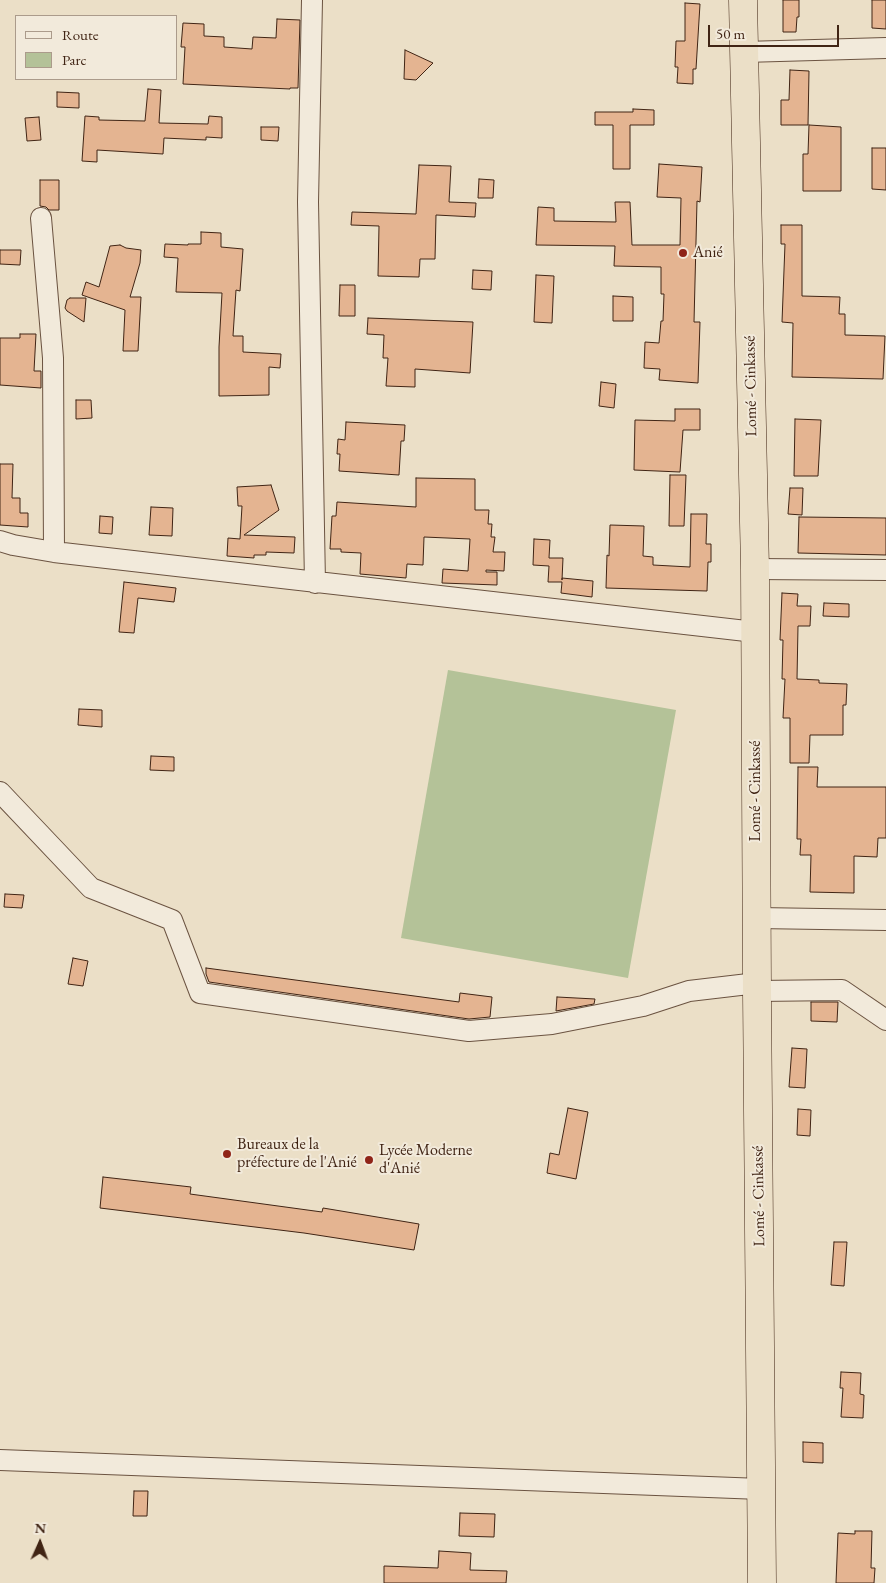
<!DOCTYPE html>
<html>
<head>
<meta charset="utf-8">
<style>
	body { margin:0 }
	#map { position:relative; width:886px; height:1583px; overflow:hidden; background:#ebdfc7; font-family:"EB Garamond",serif }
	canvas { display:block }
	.legend { position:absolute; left:15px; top:15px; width:162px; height:65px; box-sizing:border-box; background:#f2eadb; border:1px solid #ab9b8b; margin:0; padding:6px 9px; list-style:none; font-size:15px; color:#402414 }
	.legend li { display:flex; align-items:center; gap:10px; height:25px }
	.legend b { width:25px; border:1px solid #ab9b8b }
	.north { position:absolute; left:15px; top:1518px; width:50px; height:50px; -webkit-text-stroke:4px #f2eadb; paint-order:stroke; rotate:2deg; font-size:14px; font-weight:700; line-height:20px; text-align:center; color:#402414 }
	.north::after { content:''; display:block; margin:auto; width:18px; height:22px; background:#402414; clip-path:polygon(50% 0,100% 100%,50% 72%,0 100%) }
	.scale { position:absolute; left:708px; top:25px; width:131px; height:22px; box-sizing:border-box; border:2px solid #402414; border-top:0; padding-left:6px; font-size:15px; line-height:18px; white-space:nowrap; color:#402414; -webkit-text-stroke:4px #f2eadb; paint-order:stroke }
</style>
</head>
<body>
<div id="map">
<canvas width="886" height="1583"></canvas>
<ul class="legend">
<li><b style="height:6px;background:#f2eadb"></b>Route</li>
<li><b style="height:14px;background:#b4c298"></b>Parc</li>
</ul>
<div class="north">N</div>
<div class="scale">50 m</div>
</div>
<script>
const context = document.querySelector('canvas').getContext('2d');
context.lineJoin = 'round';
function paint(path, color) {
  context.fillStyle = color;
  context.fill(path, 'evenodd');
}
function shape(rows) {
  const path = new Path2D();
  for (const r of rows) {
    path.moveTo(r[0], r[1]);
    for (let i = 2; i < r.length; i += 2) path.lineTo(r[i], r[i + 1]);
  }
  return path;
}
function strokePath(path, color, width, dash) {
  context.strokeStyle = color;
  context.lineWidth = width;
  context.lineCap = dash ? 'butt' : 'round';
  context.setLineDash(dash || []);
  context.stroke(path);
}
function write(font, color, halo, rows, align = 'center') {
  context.font = font + ' "EB Garamond",serif';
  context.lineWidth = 4;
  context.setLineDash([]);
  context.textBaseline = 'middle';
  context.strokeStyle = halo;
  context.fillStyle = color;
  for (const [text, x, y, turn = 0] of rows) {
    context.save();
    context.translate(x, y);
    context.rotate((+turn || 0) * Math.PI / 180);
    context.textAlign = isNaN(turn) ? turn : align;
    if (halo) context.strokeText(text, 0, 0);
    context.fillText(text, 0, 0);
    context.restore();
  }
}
paint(shape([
	[448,670,676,710,628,978,401,938]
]), '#b4c298');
const building = shape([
	[783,0,799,0,799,17,797,17,796,32,783,32,783,0],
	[872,0,886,0,886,29,872,28,872,0],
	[685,3,700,4,696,69,693,69,693,84,677,83,678,67,675,67,676,41,685,41,685,3],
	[277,19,300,20,298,88,290,88,290,89,183,84,185,47,181,47,183,23,204,24,204,36,224,37,224,47,252,49,253,37,276,38,277,19],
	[405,50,433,63,416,80,404,79,405,50],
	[790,70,809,71,808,125,781,125,781,100,789,100,790,70],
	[148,89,161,90,159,123,208,124,209,116,222,117,222,138,206,137,206,140,164,138,163,154,97,150,97,162,82,161,85,116,99,117,99,120,145,121,148,89],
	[57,92,79,93,79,108,57,107,57,92],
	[633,109,654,110,654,125,630,125,630,169,613,169,613,125,595,125,595,112,633,112,633,109],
	[39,117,41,140,27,141,25,118,39,117],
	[809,125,841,127,841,191,803,191,803,154,808,154,809,125],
	[261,127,279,127,278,141,261,140,261,127],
	[872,148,886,148,886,190,872,189,872,148],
	[659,164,702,167,700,202,697,201,694,322,700,322,698,383,659,380,660,369,644,368,645,342,659,343,661,321,663,321,664,294,661,294,661,267,614,266,615,246,536,245,538,207,554,208,554,221,616,222,615,202,630,202,632,245,680,245,681,198,657,197,659,164],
	[419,165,451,166,449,202,476,203,475,217,436,215,435,259,420,259,419,277,378,276,379,226,351,225,352,212,416,214,419,165],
	[479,179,494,180,493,198,478,198,479,179],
	[40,180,59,180,59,210,49,210,46,207,40,206,40,180],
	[781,225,802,225,802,296,840,297,839,314,845,314,845,335,885,336,883,379,792,377,793,323,782,322,785,244,781,244,781,225],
	[201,232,221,233,221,247,243,249,240,291,236,290,233,336,243,336,243,352,281,354,280,368,269,367,269,395,219,396,219,347,222,293,176,292,178,258,164,257,165,244,188,245,188,244,201,244,201,232],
	[120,245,126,248,141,250,140,263,130,297,141,297,138,351,123,351,125,310,82,295,86,282,99,287,110,246,120,245],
	[0,250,21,250,20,265,0,264,0,250],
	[473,270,492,271,491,290,472,289,473,270],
	[536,275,554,276,552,323,534,322,536,275],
	[340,285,355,285,355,316,339,316,340,285],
	[613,296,633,297,633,321,613,321,613,296],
	[70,298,86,298,84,322,67,311,65,308,67,300,70,298],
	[368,318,473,322,470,373,415,369,415,387,386,386,388,358,383,358,384,335,367,334,368,318],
	[20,334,36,334,34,371,41,371,41,388,0,385,0,338,20,338,20,334],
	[601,382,616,384,614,408,599,406,601,382],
	[76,400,91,400,92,418,76,419,76,400],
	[675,409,700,409,700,430,683,430,680,472,634,470,635,420,675,421,675,409],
	[795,419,821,420,818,476,794,476,795,419],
	[346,422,405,425,404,441,401,441,399,475,339,471,340,454,337,454,338,439,345,440,346,422],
	[0,464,13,464,12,498,20,498,20,513,28,513,28,527,0,525,0,464],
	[670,475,686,475,684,526,669,526,670,475],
	[416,478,475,479,475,510,489,510,488,524,492,524,491,537,495,537,493,552,505,552,504,571,486,570,486,572,497,572,497,585,442,583,443,569,468,571,470,539,424,537,423,565,407,564,406,578,360,574,361,553,341,552,341,549,330,549,332,516,336,516,337,502,416,507,416,478],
	[271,485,279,510,244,535,295,537,294,553,266,552,266,555,254,555,254,558,227,556,228,538,240,539,242,506,238,506,237,487,271,485],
	[790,488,803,488,802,515,788,514,790,488],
	[151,507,173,508,172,536,149,535,151,507],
	[691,514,707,514,706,544,711,544,711,562,708,562,707,591,606,588,607,555,609,556,610,525,644,526,643,556,653,557,653,565,690,567,691,514],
	[100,516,113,517,112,534,99,533,100,516],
	[799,517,886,518,886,555,798,553,799,517],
	[534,539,550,540,549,558,563,558,562,580,562,578,593,581,592,597,561,593,562,582,548,582,549,566,533,565,534,539],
	[124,582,176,588,174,602,138,598,134,633,119,632,124,582],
	[782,593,798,594,797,606,811,606,810,626,798,626,797,679,819,680,819,683,847,684,846,705,843,705,843,735,810,735,809,763,790,763,790,718,783,718,785,679,782,679,783,640,780,640,782,593],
	[824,603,849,604,849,617,823,616,824,603],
	[79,709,102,710,102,727,78,725,79,709],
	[151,756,174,757,174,771,150,770,151,756],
	[798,767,818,767,817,787,886,787,886,838,878,838,877,857,854,856,854,893,810,892,811,855,800,855,801,839,797,839,798,767],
	[5,894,24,895,22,908,4,907,5,894],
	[73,958,88,961,83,986,68,984,73,958],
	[206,968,459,1002,460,993,492,997,490,1017,469,1019,209,982,206,974,206,968],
	[557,997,595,999,594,1004,556,1011,557,997],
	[811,1002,838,1002,837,1022,811,1021,811,1002],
	[792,1048,807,1049,805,1088,789,1087,792,1048],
	[568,1108,588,1112,576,1179,547,1173,550,1153,559,1155,568,1108],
	[798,1109,811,1110,810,1136,797,1135,798,1109],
	[103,1177,191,1187,190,1194,322,1212,323,1208,419,1224,414,1250,304,1233,100,1208,103,1177],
	[834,1242,847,1242,844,1286,831,1285,834,1242],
	[841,1372,861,1373,860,1394,864,1395,863,1418,841,1417,843,1388,840,1388,841,1372],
	[803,1442,823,1443,823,1463,803,1462,803,1442],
	[134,1491,148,1491,147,1516,133,1516,134,1491],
	[460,1513,495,1514,494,1537,459,1536,460,1513],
	[855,1531,872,1531,871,1568,875,1568,874,1583,836,1583,838,1533,855,1534,855,1531],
	[439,1551,471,1553,470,1570,507,1571,506,1583,384,1583,384,1566,438,1568,439,1551]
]);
paint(building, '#e4b491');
strokePath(building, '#402414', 1);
const minor = shape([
	[312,0,308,202,315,583],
	[744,52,886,48],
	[41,218,53,358,54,552],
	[0,541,13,545,54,552,755,632],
	[755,569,886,570],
	[0,792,91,888,172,920,200,993,469,1031,552,1024,643,1006,689,991,757,983],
	[757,918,886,920],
	[757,991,842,990,886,1020],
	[0,1460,761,1489]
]);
const trunk = shape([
	[743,0,755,569,757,991,762,1583]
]);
strokePath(minor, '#6b5341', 22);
strokePath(trunk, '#402414', 29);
strokePath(minor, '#f2eadb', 20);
strokePath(trunk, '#ebdfc7', 28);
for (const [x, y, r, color] of [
	[683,253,5,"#8f2418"],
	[227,1154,5,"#8f2418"],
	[369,1160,5,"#8f2418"]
]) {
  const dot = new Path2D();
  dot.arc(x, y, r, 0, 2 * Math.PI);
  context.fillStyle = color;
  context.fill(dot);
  strokePath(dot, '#f2eadb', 2);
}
write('16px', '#402414', '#f2eadb', [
	["Anié",693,253],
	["Bureaux de la",237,1145],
	["préfecture de l'Anié",237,1163],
	["Lycée Moderne",379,1151],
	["d'Anié",379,1169]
], 'left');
write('16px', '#402414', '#f2eadb', [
	["Lomé - Cinkassé",751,386,-91],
	["Lomé - Cinkassé",756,791,-90],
	["Lomé - Cinkassé",759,1196,-91]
]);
</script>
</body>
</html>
